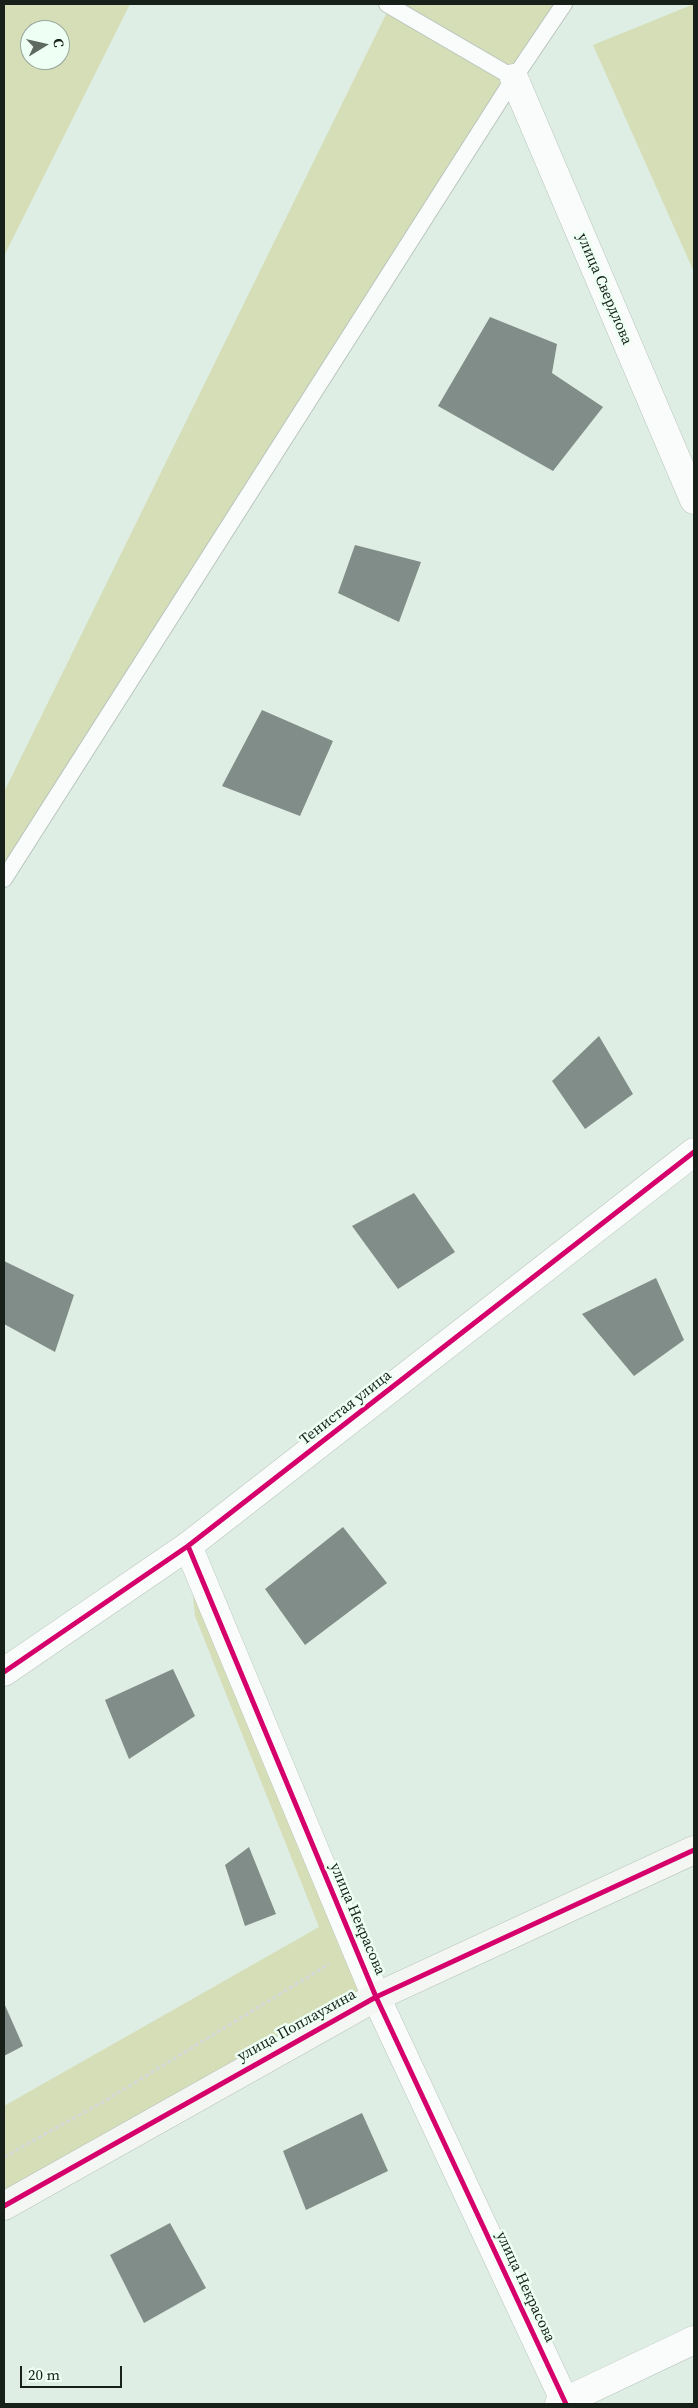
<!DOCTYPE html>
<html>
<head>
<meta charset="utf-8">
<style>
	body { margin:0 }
	#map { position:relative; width:698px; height:2408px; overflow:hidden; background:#dfeee4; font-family:"Source Serif 4",serif }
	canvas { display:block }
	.frame { position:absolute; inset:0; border:5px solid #17211a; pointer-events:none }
	.north { position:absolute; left:20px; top:20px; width:50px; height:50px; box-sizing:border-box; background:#eefff4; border:1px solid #98a69d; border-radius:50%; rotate:81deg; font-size:14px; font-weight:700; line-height:20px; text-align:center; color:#17211a }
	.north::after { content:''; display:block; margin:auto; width:18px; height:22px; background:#5d6961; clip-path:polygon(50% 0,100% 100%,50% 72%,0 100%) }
	.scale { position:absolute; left:20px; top:2366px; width:102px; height:22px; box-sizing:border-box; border:2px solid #17211a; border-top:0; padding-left:6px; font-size:15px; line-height:18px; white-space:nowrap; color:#17211a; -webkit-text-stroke:4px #eefff4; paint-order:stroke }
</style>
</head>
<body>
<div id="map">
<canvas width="698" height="2408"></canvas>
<div class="frame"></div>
<div class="north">С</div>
<div class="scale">20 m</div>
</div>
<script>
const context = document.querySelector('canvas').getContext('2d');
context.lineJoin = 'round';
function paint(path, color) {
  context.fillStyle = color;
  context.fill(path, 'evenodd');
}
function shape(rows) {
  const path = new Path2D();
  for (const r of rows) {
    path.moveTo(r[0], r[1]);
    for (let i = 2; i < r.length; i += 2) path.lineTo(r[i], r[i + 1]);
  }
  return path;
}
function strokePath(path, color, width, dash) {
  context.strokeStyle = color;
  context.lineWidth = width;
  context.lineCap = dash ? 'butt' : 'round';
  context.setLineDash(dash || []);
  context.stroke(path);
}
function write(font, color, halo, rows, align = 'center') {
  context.font = font + ' "Source Serif 4",serif';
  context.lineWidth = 5;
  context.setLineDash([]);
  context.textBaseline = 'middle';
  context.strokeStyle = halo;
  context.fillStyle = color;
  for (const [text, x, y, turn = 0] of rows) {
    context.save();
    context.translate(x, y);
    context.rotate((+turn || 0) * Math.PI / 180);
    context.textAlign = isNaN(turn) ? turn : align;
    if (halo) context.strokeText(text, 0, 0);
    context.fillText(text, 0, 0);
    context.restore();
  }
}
paint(shape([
	[4,4,130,4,4,256],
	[30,30,60,30,60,60,30,60],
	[391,4,564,4,4,879,4,792],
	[694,4,694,272,593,45],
	[188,1546,376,1997,4,2206,4,2106,319,1927,195,1616]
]), '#d5deb7');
paint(shape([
	[490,317,557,344,552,373,603,407,553,471,438,406],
	[355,545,421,562,399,622,338,593],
	[262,710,333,741,300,816,222,786],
	[599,1036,633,1094,585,1129,552,1081],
	[414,1193,455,1252,398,1289,352,1226],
	[4,1261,74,1295,55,1352,4,1324],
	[656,1278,684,1340,634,1376,582,1314],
	[343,1527,387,1583,305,1645,265,1589],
	[173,1669,195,1716,129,1759,105,1700],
	[249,1847,276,1914,245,1926,225,1865],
	[4,2003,23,2046,4,2056],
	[362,2113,388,2171,306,2210,283,2151],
	[170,2223,206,2288,144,2323,110,2255]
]), '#818d88');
const lane = shape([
	[387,4,514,78],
	[4,879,514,78,564,4]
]);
const street = shape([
	[514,78,694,500],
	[188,1546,376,1997,566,2404],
	[4,1672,188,1546,694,1152],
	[559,2404,694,2340]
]);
const secondary = shape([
	[4,2206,376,1997,694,1850]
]);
strokePath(lane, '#b8c5bd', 18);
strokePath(street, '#b8c5bd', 29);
strokePath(secondary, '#b8c5bd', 29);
strokePath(shape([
	[4,2157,103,2102,329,1964]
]), '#d4d8d6', 3, [4, 2.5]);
strokePath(lane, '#fafcfb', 16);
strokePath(street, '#fafcfb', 28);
strokePath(secondary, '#f3f6f2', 28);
strokePath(shape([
	[188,1546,376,1997,566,2404],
	[4,1672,188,1546,694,1152],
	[4,2206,376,1997,694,1850]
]), '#d6006c', 5);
write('15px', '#17211a', '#eefff4', [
	["улица Свердлова",604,289,67],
	["Тенистая улица",346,1408,-38],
	["улица Некрасова",357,1919,67],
	["улица Поплаухина",297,2026,-29],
	["улица Некрасова",525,2287,65]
]);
</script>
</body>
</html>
